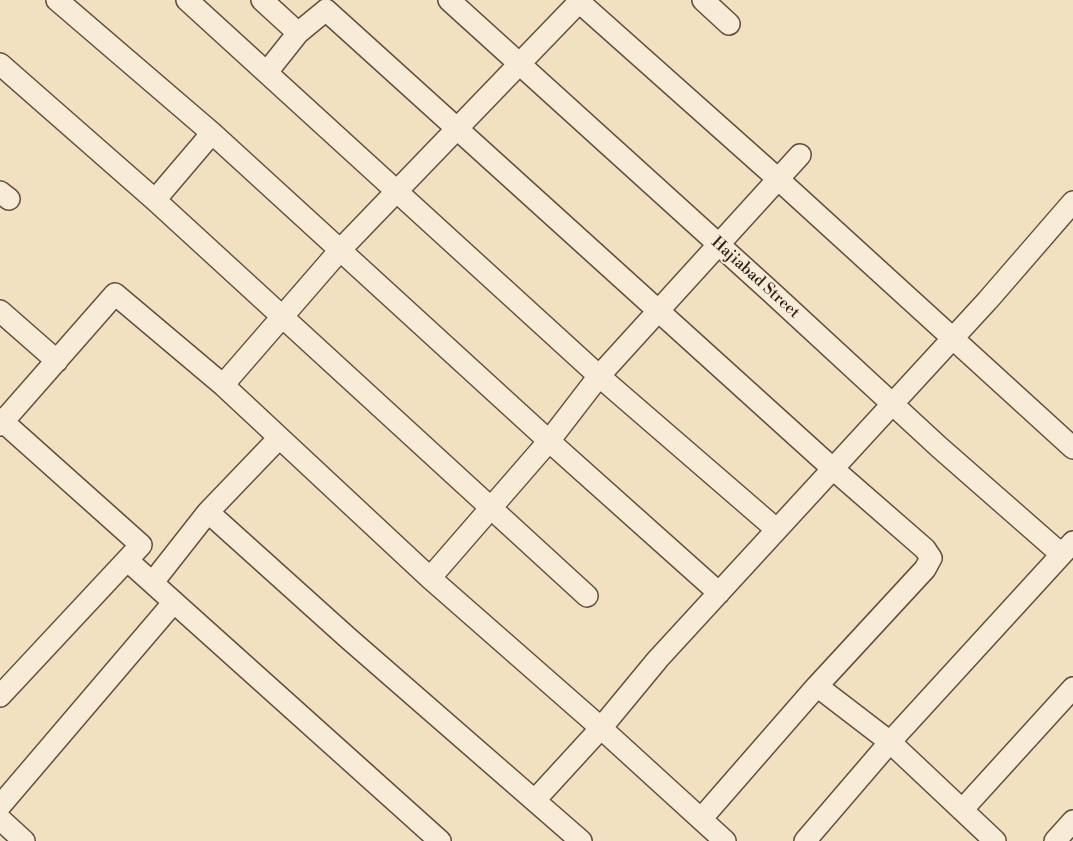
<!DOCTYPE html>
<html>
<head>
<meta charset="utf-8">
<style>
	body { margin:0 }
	canvas { display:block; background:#f2e1c0 }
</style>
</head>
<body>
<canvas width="1073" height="841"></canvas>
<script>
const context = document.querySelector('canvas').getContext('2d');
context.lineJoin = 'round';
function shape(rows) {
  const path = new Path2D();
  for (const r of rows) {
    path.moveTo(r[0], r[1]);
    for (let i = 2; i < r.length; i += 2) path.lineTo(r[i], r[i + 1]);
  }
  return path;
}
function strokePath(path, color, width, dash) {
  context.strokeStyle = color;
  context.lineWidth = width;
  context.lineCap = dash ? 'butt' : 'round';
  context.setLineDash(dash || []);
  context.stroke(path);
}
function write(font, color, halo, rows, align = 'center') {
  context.font = font + ' "Libre Bodoni",serif';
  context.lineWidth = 4;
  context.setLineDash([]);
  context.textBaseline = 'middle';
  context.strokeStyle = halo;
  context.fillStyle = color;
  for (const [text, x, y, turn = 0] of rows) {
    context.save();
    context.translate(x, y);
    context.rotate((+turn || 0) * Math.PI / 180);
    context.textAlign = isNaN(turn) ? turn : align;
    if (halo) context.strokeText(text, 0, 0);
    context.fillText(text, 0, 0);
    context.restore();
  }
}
const minor = shape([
	[57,0,212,133,549,441,719,593],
	[187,0,599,376,776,529],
	[262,0,298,33,326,10,832,468,925,549,931,558,925,569,817,686,701,819],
	[449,0,770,291,939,447,1061,554],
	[577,0,778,179,1073,448],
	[703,0,729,24],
	[0,64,155,200,587,596],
	[267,72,298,33],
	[0,192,9,199],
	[155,200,212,133],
	[0,311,57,361],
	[223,385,341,249,581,0],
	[0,419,141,545,0,696],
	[0,425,115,294,223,385,430,578,601,728,725,841],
	[208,512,348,638,581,841],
	[127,560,440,841],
	[430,578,549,441,599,376,800,155],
	[153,582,208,512,279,438],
	[817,686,890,742,995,841],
	[535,800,601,728,658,659,988,300,1073,202],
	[0,806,174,602],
	[962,810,1073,688],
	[0,819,24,841],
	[805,841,890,742,1073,542],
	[1055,841,1073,821]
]);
strokePath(minor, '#644e40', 24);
strokePath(minor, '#f7ecd6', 21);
write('16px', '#341d15', '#f7ecd6', [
	["Hajiabad Street",755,278,42]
]);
</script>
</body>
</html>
